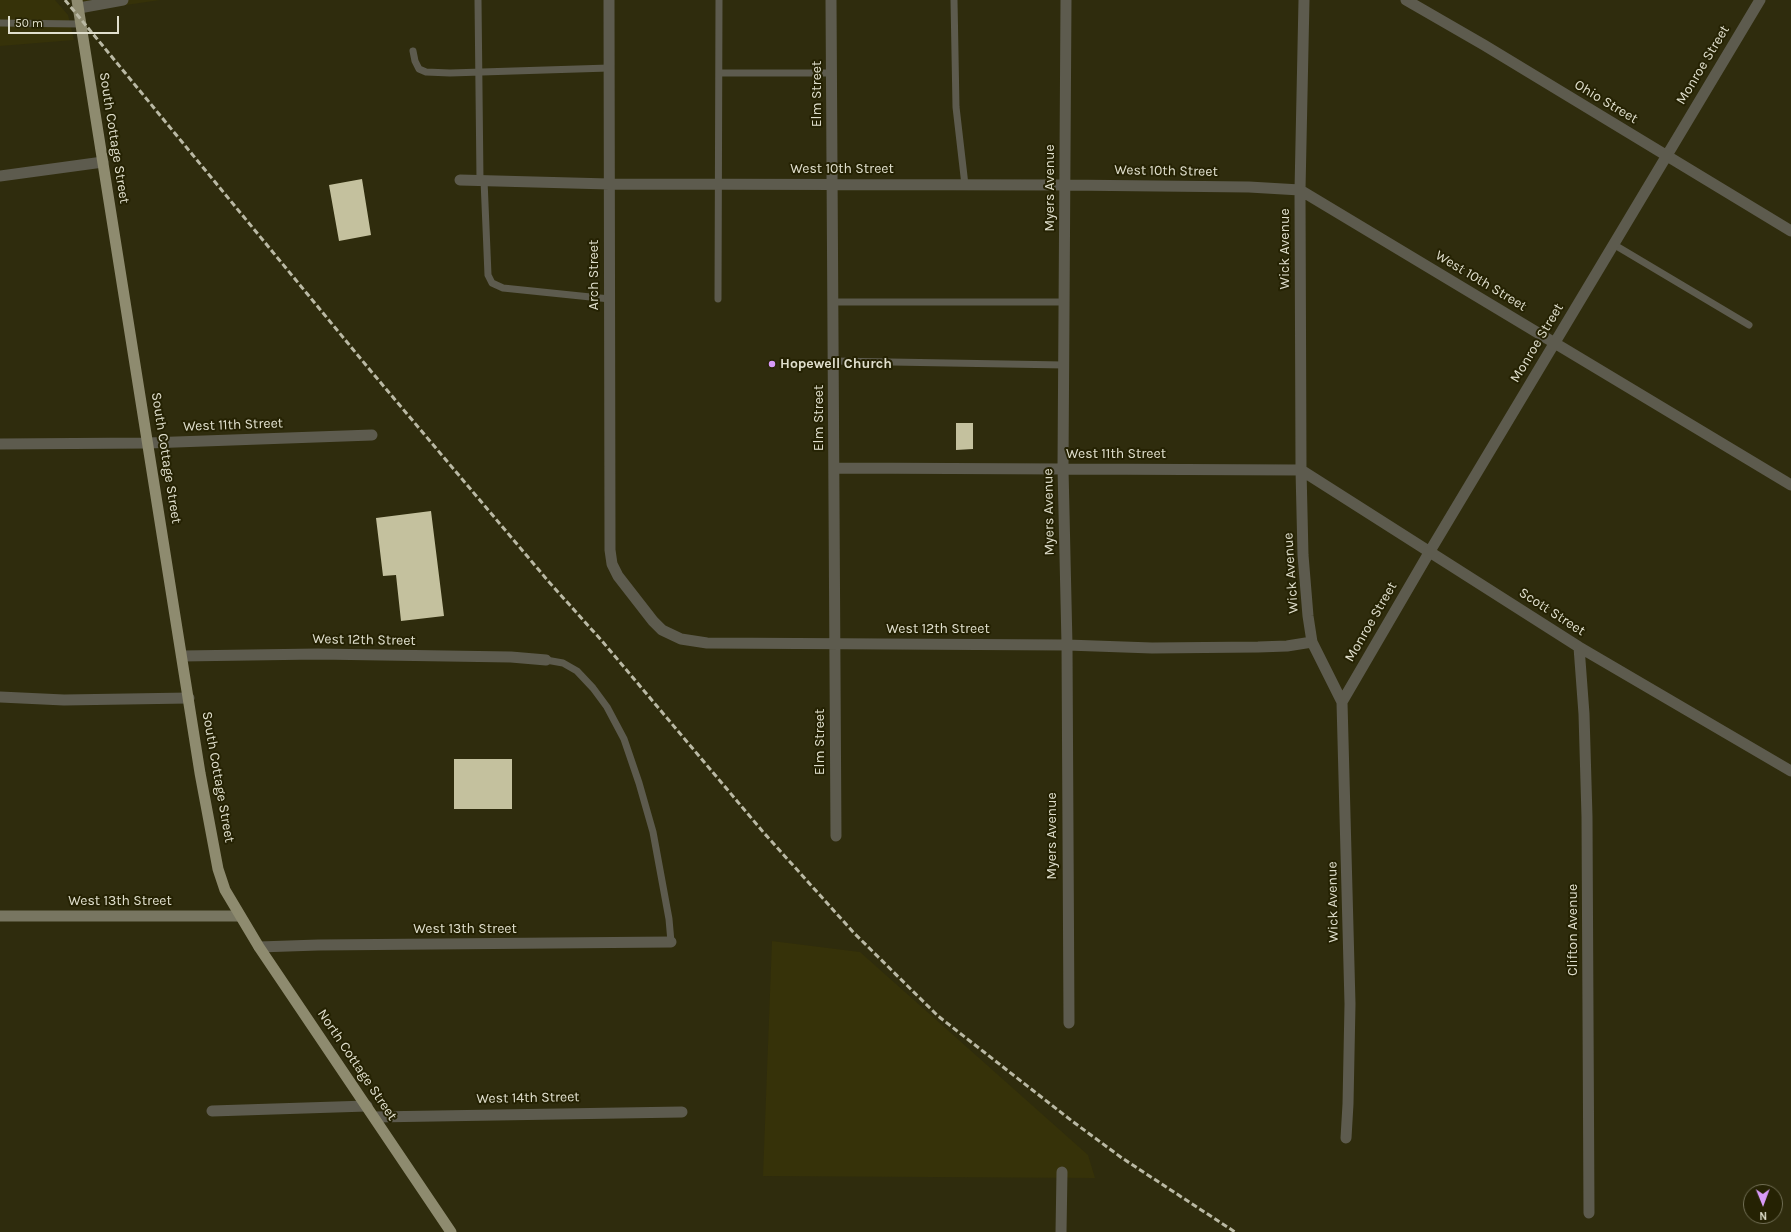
<!DOCTYPE html>
<html>
<head>
<meta charset="utf-8">
<style>
	body { margin:0 }
	#map { position:relative; width:1791px; height:1232px; overflow:hidden; background:#2f2c0d; font-family:Karla,sans-serif }
	canvas { display:block }
	.north { position:absolute; left:1743px; top:1184px; width:40px; height:40px; box-sizing:border-box; background:#252203; border:1px solid #706e54; border-radius:50%; rotate:179deg; font-size:11px; font-weight:700; line-height:16px; text-align:center; color:#e0dfcd }
	.north::after { content:''; display:block; margin:auto; width:14px; height:18px; background:#d89af8; clip-path:polygon(50% 0,100% 100%,50% 72%,0 100%) }
	.scale { position:absolute; left:8px; top:16px; width:111px; height:18px; box-sizing:border-box; border:2px solid #e0dfcd; border-top:0; padding-left:5px; font-size:12px; line-height:14px; white-space:nowrap; color:#e0dfcd; -webkit-text-stroke:3px #252203; paint-order:stroke }
</style>
</head>
<body>
<div id="map">
<canvas width="1791" height="1232"></canvas>
<div class="north">N</div>
<div class="scale">50 m</div>
</div>
<script>
const context = document.querySelector('canvas').getContext('2d');
context.lineJoin = 'round';
function paint(path, color) {
  context.fillStyle = color;
  context.fill(path, 'evenodd');
}
function shape(rows) {
  const path = new Path2D();
  for (const r of rows) {
    path.moveTo(r[0], r[1]);
    for (let i = 2; i < r.length; i += 2) path.lineTo(r[i], r[i + 1]);
  }
  return path;
}
function strokePath(path, color, width, dash) {
  context.strokeStyle = color;
  context.lineWidth = width;
  context.lineCap = dash ? 'butt' : 'round';
  context.setLineDash(dash || []);
  context.stroke(path);
}
function write(font, color, halo, rows, align = 'center') {
  context.font = font + ' Karla,sans-serif';
  context.lineWidth = 4;
  context.setLineDash([]);
  context.textBaseline = 'middle';
  context.strokeStyle = halo;
  context.fillStyle = color;
  for (const [text, x, y, turn = 0] of rows) {
    context.save();
    context.translate(x, y);
    context.rotate((+turn || 0) * Math.PI / 180);
    context.textAlign = isNaN(turn) ? turn : align;
    if (halo) context.strokeText(text, 0, 0);
    context.fillText(text, 0, 0);
    context.restore();
  }
}
paint(shape([
	[0,0,55,0,68,15,74,40,0,46],
	[74,0,160,0,85,11],
	[772,941,860,952,1088,1155,1095,1178,763,1176]
]), '#363209');
paint(shape([
	[362,179,371,235,339,241,329,185],
	[956,423,973,423,973,449,956,450],
	[431,511,444,616,401,621,396,575,383,576,376,518],
	[454,759,512,759,512,809,454,809]
]), '#c4c19e');
strokePath(shape([
	[478,0,480,180],
	[954,0,956,107,965,185],
	[0,23,80,24],
	[413,51,415,61,419,69,426,72,450,73,609,68],
	[719,73,832,73],
	[484,180,488,275,492,283,503,288,610,299],
	[1613,244,1749,325],
	[718,299,719,0],
	[833,302,1064,302],
	[833,361,1064,365],
	[546,660,563,663,577,671,593,688,607,707,624,739,639,783,653,832,669,919,671,942]
]), '#5d5b4e', 7);
strokePath(shape([
	[609,0,610,550,612,564,618,576,653,621,662,630,681,639,707,643,1067,645,1152,648,1258,647,1287,646,1312,642],
	[831,0,836,836],
	[1066,0,1063,468,1067,645,1069,1023],
	[1304,0,1300,190,1301,470,1303,555,1308,616,1312,642,1342,702,1350,1004,1348,1104,1346,1138],
	[1406,0,1484,45,1791,231],
	[79,8,123,0],
	[0,176,103,162],
	[460,180,609,184,1065,185,1249,187,1300,190,1791,485],
	[0,444,148,443,372,435],
	[834,468,1301,470,1579,647,1791,771],
	[1579,647,1584,714,1587,817,1589,1213],
	[182,656,318,654,511,657,546,660],
	[0,697,64,700,189,698],
	[1342,702,1430,551,1760,0],
	[259,947,318,945,671,942],
	[212,1111,367,1106],
	[374,1117,682,1112],
	[1061,1232,1062,1172]
]), '#5d5b4e', 11);
strokePath(shape([
	[0,916,239,916]
]), '#787661', 11);
strokePath(shape([
	[77,0,200,773,218,869,225,890,259,947,451,1232]
]), '#8e8b6f', 11);
strokePath(shape([
	[65,0,370,370,549,582,602,641,764,833,854,933,938,1016,1072,1121,1122,1158,1235,1232]
]), '#bab9a4', 3, [6, 3]);
for (const [x, y, r, color] of [
	[772,364,4,"#d89af8"]
]) {
  const dot = new Path2D();
  dot.arc(x, y, r, 0, 2 * Math.PI);
  context.fillStyle = color;
  context.fill(dot);
  strokePath(dot, '#252203', 1.5);
}
write('14px', '#e0dfcd', '#252203', [
	["Monroe Street",1703,65,-59],
	["Elm Street",817,94,-90],
	["Ohio Street",1606,102,31],
	["South Cottage Street",114,138,81],
	["West 10th Street",842,169],
	["West 10th Street",1166,171,1],
	["Myers Avenue",1050,188,-90],
	["Wick Avenue",1285,249,-90],
	["Arch Street",594,275,-90],
	["West 10th Street",1481,281,31],
	["Monroe Street",1537,343,-59],
	["Elm Street",819,418,-90],
	["West 11th Street",233,425,-2],
	["West 11th Street",1116,454],
	["South Cottage Street",166,458,81],
	["Myers Avenue",1049,512,-91],
	["Wick Avenue",1291,573,-94],
	["Scott Street",1552,612,33],
	["Monroe Street",1371,622,-60],
	["West 12th Street",938,629],
	["West 12th Street",364,640,1],
	["Elm Street",820,742,-90],
	["South Cottage Street",218,777,80],
	["Myers Avenue",1052,836,-90],
	["West 13th Street",120,901],
	["Wick Avenue",1333,902,-91],
	["West 13th Street",465,929],
	["Clifton Avenue",1573,930,-90],
	["North Cottage Street",357,1065,56],
	["West 14th Street",528,1098,-1]
]);
write('bold 14px', '#e0dfcd', '#252203', [
	["Hopewell Church",780,364]
], 'left');
</script>
</body>
</html>
